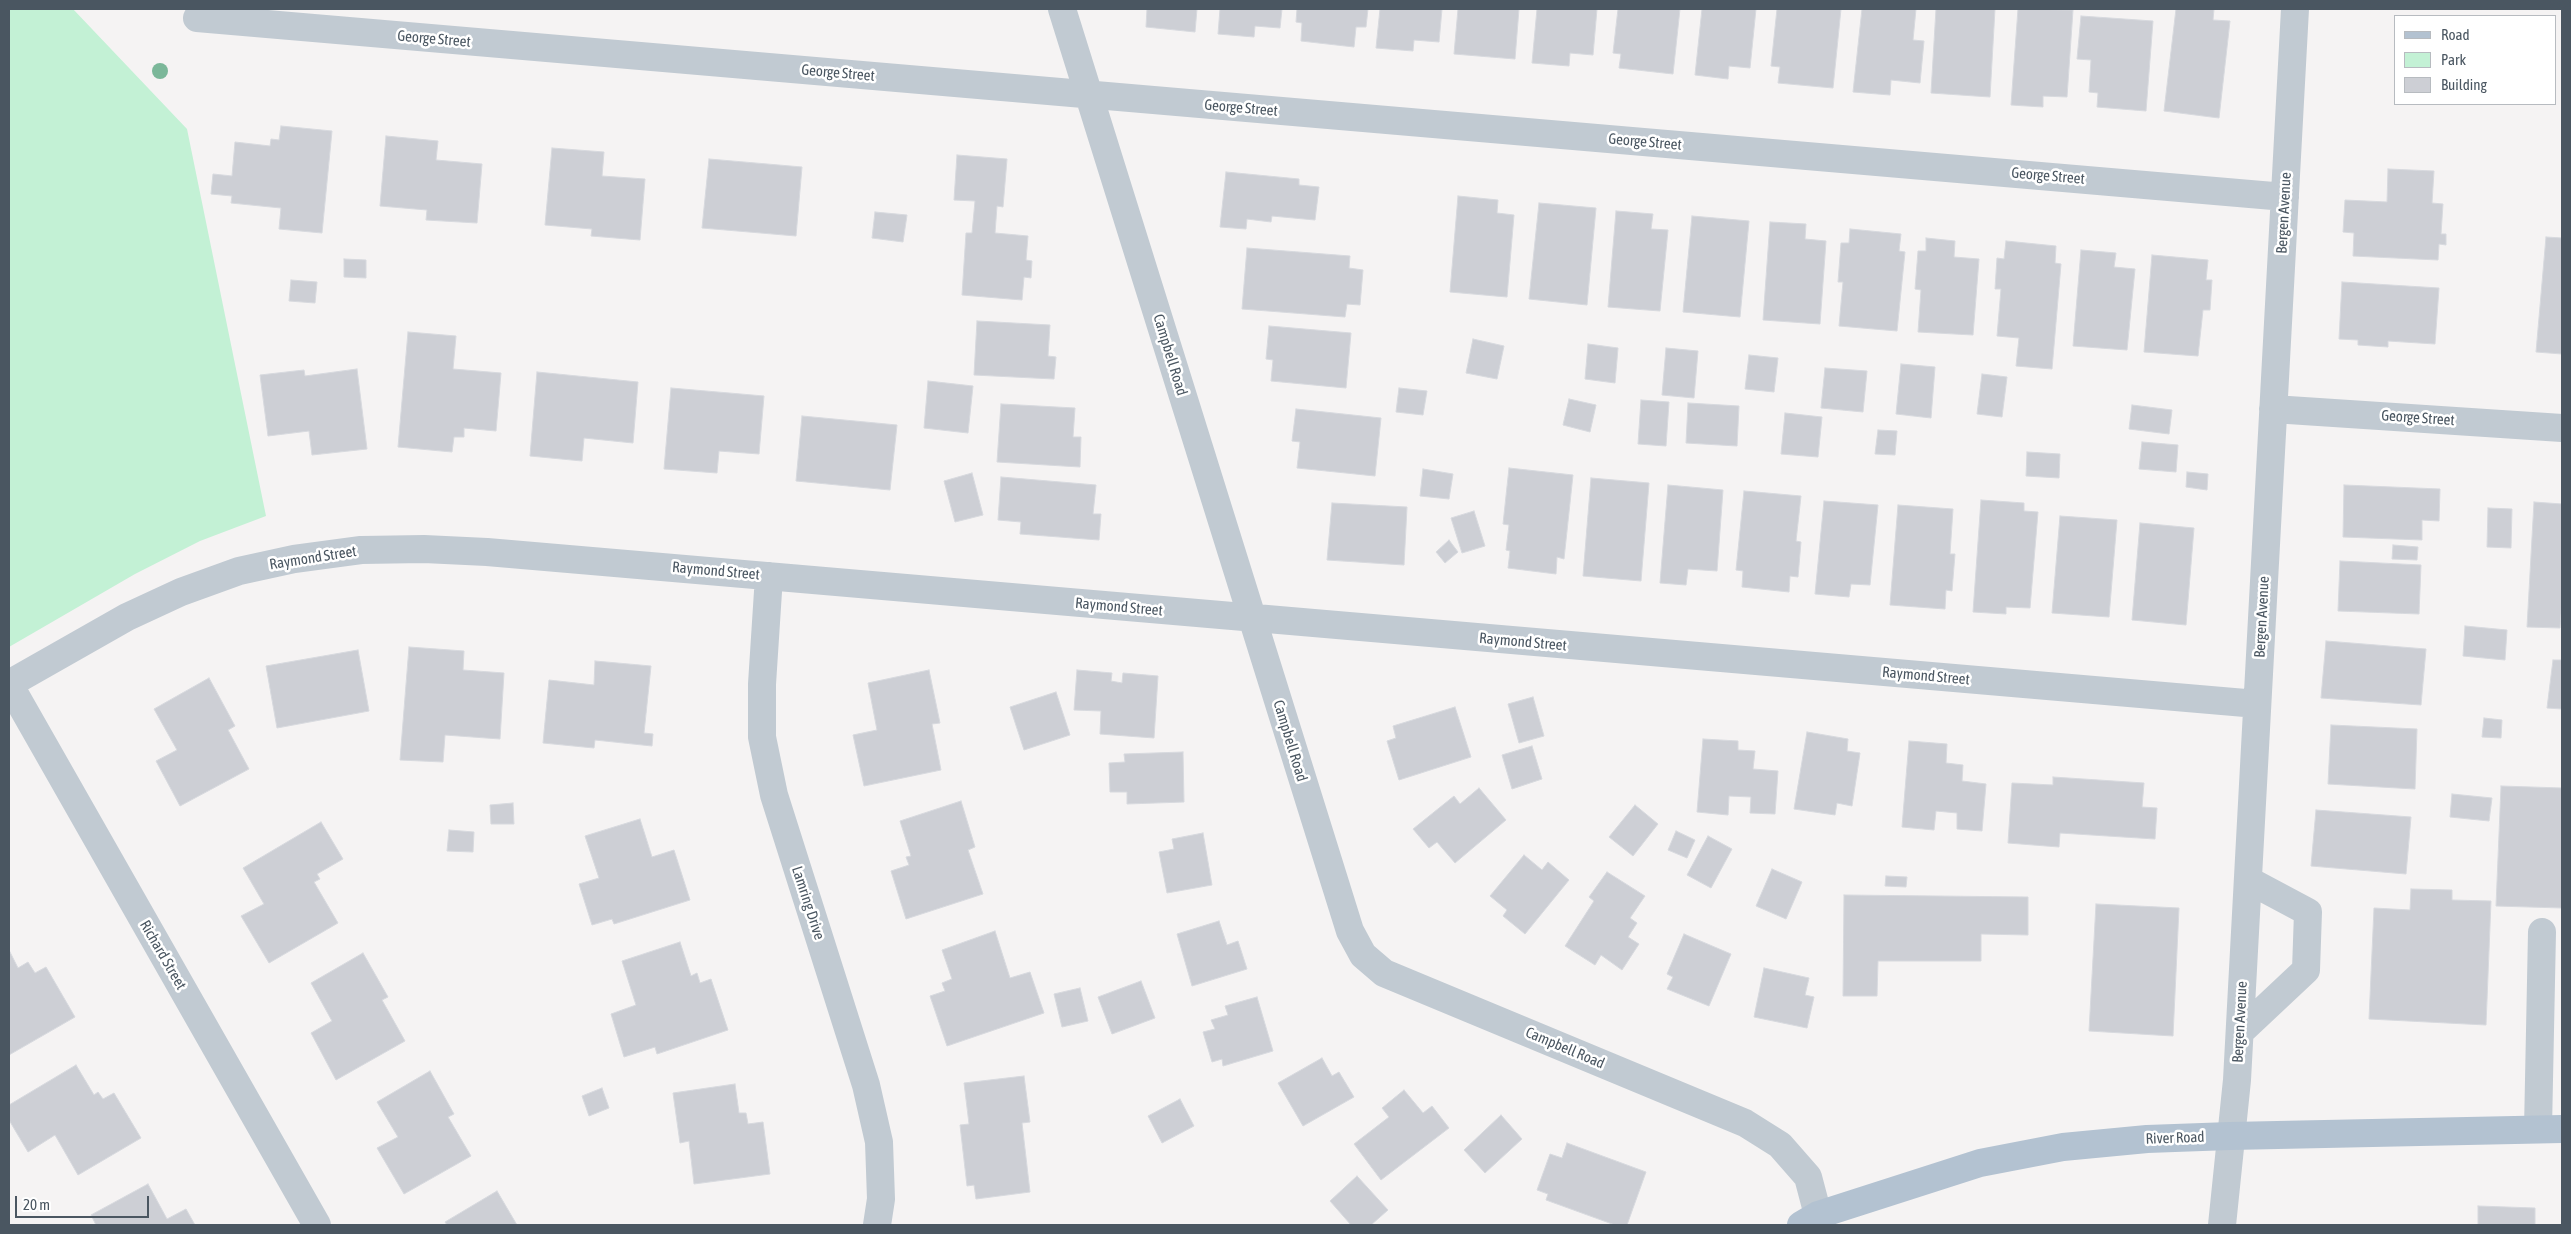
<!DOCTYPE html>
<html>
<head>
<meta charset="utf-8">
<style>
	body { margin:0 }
	#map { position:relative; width:2571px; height:1234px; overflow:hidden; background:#f5f3f3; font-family:"Asap Condensed",sans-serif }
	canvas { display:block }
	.frame { position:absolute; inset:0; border:10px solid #4a5661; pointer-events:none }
	.legend { position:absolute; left:2394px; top:15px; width:162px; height:90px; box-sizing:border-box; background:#fff; border:1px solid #b7bbc0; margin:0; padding:6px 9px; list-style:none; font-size:15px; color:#4a5661 }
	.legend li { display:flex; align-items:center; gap:10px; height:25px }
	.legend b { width:25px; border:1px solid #b7bbc0 }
	.scale { position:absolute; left:15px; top:1196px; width:134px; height:22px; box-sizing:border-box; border:2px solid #4a5661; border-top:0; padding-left:6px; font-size:15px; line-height:18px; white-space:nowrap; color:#4a5661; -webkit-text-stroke:4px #fff; paint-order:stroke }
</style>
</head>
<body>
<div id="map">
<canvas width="2571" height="1234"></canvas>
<div class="frame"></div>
<ul class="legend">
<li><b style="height:6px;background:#b3c2d1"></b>Road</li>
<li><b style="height:14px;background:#c3f1d5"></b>Park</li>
<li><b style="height:14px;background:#cdcfd5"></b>Building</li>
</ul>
<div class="scale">20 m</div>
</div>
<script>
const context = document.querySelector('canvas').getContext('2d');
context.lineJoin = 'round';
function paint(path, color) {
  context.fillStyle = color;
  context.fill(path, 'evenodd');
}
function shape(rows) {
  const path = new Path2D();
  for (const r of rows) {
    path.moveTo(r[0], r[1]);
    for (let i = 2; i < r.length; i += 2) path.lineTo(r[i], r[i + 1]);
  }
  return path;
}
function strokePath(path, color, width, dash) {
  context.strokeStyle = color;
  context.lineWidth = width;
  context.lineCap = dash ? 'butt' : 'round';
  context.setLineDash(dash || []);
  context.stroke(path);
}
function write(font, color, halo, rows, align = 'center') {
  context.font = font + ' "Asap Condensed",sans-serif';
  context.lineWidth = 5;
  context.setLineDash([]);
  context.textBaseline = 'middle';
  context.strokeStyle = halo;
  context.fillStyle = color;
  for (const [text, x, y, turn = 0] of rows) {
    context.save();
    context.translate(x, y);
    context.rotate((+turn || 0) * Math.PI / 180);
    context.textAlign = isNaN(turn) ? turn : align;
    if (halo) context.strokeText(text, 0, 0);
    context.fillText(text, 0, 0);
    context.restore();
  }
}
paint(shape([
	[9,9,73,9,187,129,266,516,200,541,135,574,9,647]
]), '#c3f1d5');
const building = shape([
	[1147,9,1197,9,1195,32,1146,27,1147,9],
	[1220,9,1282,9,1280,28,1255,26,1254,37,1218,34,1220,9],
	[1297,9,1368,9,1366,27,1356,27,1354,47,1301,41,1302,23,1296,22,1297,9],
	[1380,9,1442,9,1439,42,1414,40,1413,51,1376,48,1380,9],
	[1458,9,1519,9,1515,59,1454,54,1458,9],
	[1537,9,1597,9,1593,55,1570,53,1569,66,1532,63,1537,9],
	[1618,9,1680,9,1673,74,1619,68,1621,54,1613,53,1618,9],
	[1702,9,1756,9,1750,68,1729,66,1728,79,1695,75,1702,9],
	[1777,9,1841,9,1833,88,1778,83,1780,67,1771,66,1777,9],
	[1862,9,1916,9,1913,40,1924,41,1920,83,1891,80,1890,95,1853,92,1862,9],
	[1936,9,1995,9,1990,97,1931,93,1936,9],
	[2018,9,2073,10,2067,97,2043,96,2043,107,2011,105,2018,9],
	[2176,9,2214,9,2213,20,2230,21,2219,118,2164,111,2176,9],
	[2081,16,2153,21,2146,111,2097,107,2098,93,2089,92,2091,60,2077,59,2081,16],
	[281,126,332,131,322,233,279,229,281,208,231,203,232,196,211,194,213,174,232,176,235,142,270,146,271,139,279,140,281,126],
	[386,136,438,141,436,160,482,164,477,223,426,220,427,210,380,206,386,136],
	[552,148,604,152,602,176,645,179,640,240,591,236,592,229,545,225,552,148],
	[957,155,1007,159,1003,207,997,206,995,233,1028,236,1026,260,1032,261,1031,278,1024,277,1022,300,962,295,966,233,972,233,975,201,954,200,957,155],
	[709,159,802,167,796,236,702,228,709,159],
	[2388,169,2434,171,2432,203,2443,204,2441,234,2446,234,2446,245,2439,244,2438,260,2353,256,2354,233,2343,232,2345,200,2387,202,2388,169],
	[1226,172,1299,179,1299,185,1319,187,1315,220,1272,216,1271,222,1247,219,1246,229,1220,227,1226,172],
	[1458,196,1498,200,1497,213,1514,215,1507,297,1450,292,1458,196],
	[1539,203,1596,208,1587,305,1529,299,1539,203],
	[1616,211,1653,214,1651,229,1668,230,1660,311,1608,307,1616,211],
	[875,212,907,215,903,242,872,238,875,212],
	[1692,216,1749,221,1740,317,1683,312,1692,216],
	[1770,222,1806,224,1805,239,1826,241,1820,324,1763,320,1770,222],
	[1850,229,1901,234,1899,251,1905,252,1897,331,1839,326,1843,282,1838,282,1841,243,1849,243,1850,229],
	[2546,237,2562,238,2562,354,2536,352,2546,237],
	[1926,238,1955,241,1954,257,1979,259,1973,335,1918,332,1921,290,1915,289,1918,251,1926,251,1926,238],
	[2006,241,2056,246,2055,263,2061,264,2052,369,2016,366,2019,338,1997,336,2001,289,1995,289,1997,258,2004,259,2006,241],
	[1247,248,1350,256,1349,268,1363,270,1360,305,1347,304,1345,317,1242,309,1247,248],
	[2081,250,2116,253,2114,267,2135,269,2127,350,2073,346,2081,250],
	[2152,255,2208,260,2206,280,2212,280,2210,310,2203,310,2198,356,2144,352,2152,255],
	[344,259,366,260,366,278,344,277,344,259],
	[291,280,317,282,315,303,289,301,291,280],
	[2342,282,2439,288,2435,344,2388,341,2388,347,2358,345,2358,340,2339,339,2342,282],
	[977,321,1050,325,1048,356,1056,357,1054,379,974,375,977,321],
	[1269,326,1351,333,1346,388,1271,381,1273,360,1266,359,1269,326],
	[408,332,456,336,453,369,501,373,496,431,464,428,464,437,454,437,452,452,398,447,408,332],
	[1473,339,1504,346,1497,379,1466,373,1473,339],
	[1588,344,1618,348,1615,383,1585,379,1588,344],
	[1666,348,1698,351,1694,398,1662,395,1666,348],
	[1749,355,1778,358,1774,392,1745,389,1749,355],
	[1901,364,1935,367,1931,418,1896,414,1901,364],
	[1825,368,1867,371,1863,412,1821,408,1825,368],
	[357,369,367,449,312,455,309,431,268,436,260,375,304,370,305,376,357,369],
	[537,372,638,382,633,443,584,438,582,461,530,456,537,372],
	[1982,374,2007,377,2002,417,1977,414,1982,374],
	[928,381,973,386,968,433,924,428,928,381],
	[671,388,764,396,759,454,719,451,717,473,664,469,671,388],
	[1399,388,1427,391,1423,415,1396,412,1399,388],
	[1569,399,1596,405,1590,432,1563,425,1569,399],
	[1641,400,1669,402,1666,446,1638,444,1641,400],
	[1688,403,1739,406,1737,446,1686,443,1688,403],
	[1001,404,1075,408,1073,437,1081,437,1080,467,997,462,1001,404],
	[2132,405,2172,410,2169,434,2129,429,2132,405],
	[1296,409,1381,418,1375,476,1297,468,1300,442,1292,441,1296,409],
	[1785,413,1822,417,1818,457,1781,454,1785,413],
	[802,416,897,425,890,490,796,481,802,416],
	[1878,430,1897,431,1895,455,1875,454,1878,430],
	[2142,442,2178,445,2176,472,2139,469,2142,442],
	[2027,452,2060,454,2059,478,2026,476,2027,452],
	[1509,468,1573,475,1564,559,1557,557,1556,574,1508,568,1510,551,1506,550,1509,525,1503,524,1509,468],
	[1423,469,1453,474,1449,499,1420,496,1423,469],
	[2187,472,2208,474,2207,490,2186,487,2187,472],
	[972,473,983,515,955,522,944,481,972,473],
	[1001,477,1096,485,1093,514,1101,514,1099,540,1020,534,1021,522,998,520,1001,477],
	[1591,478,1649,483,1641,581,1583,576,1591,478],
	[1668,485,1723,490,1717,571,1688,569,1686,585,1660,583,1668,485],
	[2344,485,2440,489,2439,521,2422,520,2422,540,2343,537,2344,485],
	[1744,491,1801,496,1796,541,1801,542,1798,577,1790,576,1789,592,1742,587,1743,571,1736,570,1744,491],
	[1981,500,2024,503,2024,511,2038,512,2030,608,2006,607,2006,614,1973,612,1981,500],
	[1824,501,1878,505,1870,585,1851,584,1849,597,1815,594,1824,501],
	[2534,502,2562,504,2562,600,2560,628,2527,627,2534,502],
	[1332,503,1407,507,1404,565,1327,560,1332,503],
	[1898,505,1953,509,1950,554,1955,554,1952,591,1946,590,1945,609,1890,605,1898,505],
	[2488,508,2512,509,2511,548,2487,547,2488,508],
	[1474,511,1485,546,1462,553,1451,518,1474,511],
	[2060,516,2117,520,2109,617,2052,613,2060,516],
	[2140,523,2194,528,2186,625,2132,620,2140,523],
	[1449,540,1458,552,1445,563,1436,552,1449,540],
	[2393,545,2418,547,2417,560,2392,559,2393,545],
	[2340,561,2421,565,2419,614,2338,611,2340,561],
	[2465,626,2507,630,2505,660,2463,656,2465,626],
	[2326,641,2426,649,2421,705,2321,698,2326,641],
	[409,647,464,651,463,670,504,673,500,739,445,735,443,762,400,760,409,647],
	[358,650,369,711,277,728,266,666,358,650],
	[2553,660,2562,660,2562,709,2547,708,2553,660],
	[595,661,651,666,644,733,653,734,652,746,595,740,594,748,543,743,549,680,594,685,595,661],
	[929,670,940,723,932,724,941,770,864,786,853,735,877,730,868,683,929,670],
	[1077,670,1112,673,1111,681,1122,683,1123,673,1158,676,1154,738,1100,734,1101,711,1074,710,1077,670],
	[209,678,235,726,228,730,249,769,180,806,156,761,177,750,154,709,209,678],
	[1056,692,1070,735,1024,750,1010,707,1056,692],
	[1533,697,1544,736,1519,743,1508,704,1533,697],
	[1455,707,1471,757,1399,780,1387,741,1396,738,1393,726,1455,707],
	[2484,718,2502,720,2501,738,2482,737,2484,718],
	[2331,725,2417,729,2415,789,2328,784,2331,725],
	[1807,732,1848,739,1847,751,1860,753,1852,806,1837,803,1835,815,1794,809,1807,732],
	[1703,739,1738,741,1738,750,1755,751,1753,769,1778,771,1775,814,1750,813,1751,797,1729,796,1728,815,1697,812,1703,739],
	[1909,741,1947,744,1946,763,1963,765,1962,781,1986,784,1982,831,1957,829,1957,813,1936,811,1934,830,1902,827,1909,741],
	[1532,746,1542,779,1512,789,1502,755,1532,746],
	[1183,752,1184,802,1127,804,1127,792,1110,792,1109,763,1125,762,1124,754,1183,752],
	[2053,777,2144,783,2142,807,2157,808,2155,839,2060,833,2059,847,2008,843,2012,783,2053,785,2053,777],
	[2501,786,2562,788,2562,908,2496,906,2501,786],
	[1479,788,1506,820,1455,863,1437,842,1429,848,1413,829,1454,796,1460,804,1479,788],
	[2452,794,2492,798,2489,821,2450,817,2452,794],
	[961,801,975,847,968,850,983,894,906,919,891,871,909,865,906,857,911,856,900,821,961,801],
	[513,803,514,824,491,824,490,805,513,803],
	[1635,805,1658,824,1633,856,1609,837,1635,805],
	[2316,810,2411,817,2406,874,2311,866,2316,810],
	[640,819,652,857,674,850,690,900,614,924,612,919,592,925,579,884,599,878,585,836,640,819],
	[321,822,343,859,317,874,320,879,314,882,338,923,269,963,241,916,264,904,243,868,321,822],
	[449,830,474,832,473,852,447,851,449,830],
	[1676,831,1695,840,1687,858,1668,850,1676,831],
	[1203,833,1212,885,1167,893,1159,852,1174,849,1172,839,1203,833],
	[1708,836,1732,849,1711,888,1687,875,1708,836],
	[1524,855,1542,870,1548,862,1569,880,1525,934,1503,916,1507,910,1490,896,1524,855],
	[1772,869,1802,882,1786,919,1756,906,1772,869],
	[1607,872,1645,896,1630,918,1637,923,1628,937,1639,944,1622,970,1601,955,1595,965,1565,946,1594,901,1589,897,1607,872],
	[1886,876,1907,877,1906,887,1885,886,1886,876],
	[2411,889,2452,890,2452,900,2491,901,2486,1025,2369,1019,2374,908,2410,910,2411,889],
	[1844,895,2028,897,2028,935,1981,934,1981,961,1878,961,1877,996,1843,996,1844,895],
	[2096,904,2179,908,2173,1036,2089,1031,2096,904],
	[1219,921,1227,945,1238,941,1247,969,1192,986,1177,934,1219,921],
	[995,931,1010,978,1030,972,1044,1013,947,1046,930,996,945,991,942,983,952,979,942,950,995,931],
	[1684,934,1731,954,1709,1006,1667,989,1673,977,1667,974,1684,934],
	[680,942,691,976,697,973,700,983,711,979,728,1030,657,1054,655,1047,624,1057,611,1014,636,1005,622,961,680,942],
	[9,950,18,968,28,962,35,973,46,967,75,1017,9,1055,9,950],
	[363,953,388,997,382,1000,405,1041,336,1080,311,1033,332,1021,311,983,363,953],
	[1764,968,1809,978,1805,995,1814,997,1807,1028,1754,1017,1764,968],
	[1141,981,1155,1018,1112,1034,1098,997,1141,981],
	[1080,988,1088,1021,1062,1027,1054,994,1080,988],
	[1257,997,1273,1051,1223,1066,1222,1059,1212,1062,1203,1032,1215,1029,1211,1020,1228,1015,1225,1006,1257,997],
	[1322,1058,1332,1076,1339,1072,1354,1097,1303,1126,1278,1083,1322,1058],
	[76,1065,94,1095,98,1092,103,1099,114,1093,141,1138,78,1175,55,1135,28,1152,9,1120,9,1105,76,1065],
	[430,1071,454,1114,448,1117,471,1156,404,1194,377,1148,398,1137,377,1102,430,1071],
	[1024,1076,1030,1122,1022,1123,1030,1192,976,1199,974,1185,967,1186,960,1125,969,1124,964,1083,1024,1076],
	[735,1084,739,1113,746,1113,748,1124,763,1122,770,1174,694,1184,689,1141,680,1143,673,1093,735,1084],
	[602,1088,609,1108,589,1116,582,1096,602,1088],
	[1404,1090,1423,1113,1432,1106,1449,1128,1381,1180,1354,1144,1389,1117,1382,1108,1404,1090],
	[1180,1099,1194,1126,1162,1143,1148,1116,1180,1099],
	[1501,1115,1522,1139,1485,1173,1464,1150,1501,1115],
	[1567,1143,1646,1172,1627,1225,1615,1225,1546,1200,1548,1194,1537,1190,1550,1154,1562,1158,1567,1143],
	[1357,1176,1388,1210,1371,1225,1351,1225,1330,1201,1357,1176],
	[148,1184,167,1219,186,1209,195,1225,96,1225,91,1215,148,1184],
	[497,1191,517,1225,447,1225,445,1222,497,1191],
	[2478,1206,2535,1208,2535,1225,2478,1225,2478,1206]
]);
paint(building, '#cdcfd5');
strokePath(building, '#d7d9de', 1);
strokePath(shape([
	[1062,9,1350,931,1363,955,1384,973,1745,1123,1780,1145,1808,1177,1818,1215],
	[197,18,2285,197],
	[2273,409,2562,428],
	[769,576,762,684,762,737,774,795,866,1085,879,1142,881,1199,877,1225],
	[9,684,127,617,181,592,239,571,294,559,361,550,424,549,487,552,2257,704],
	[9,684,317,1225],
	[2240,1032,2306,970,2308,912,2248,880],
	[2538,1129,2542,932],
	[2222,1225,2237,1080,2295,9]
]), '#c1cad2', 28);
strokePath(shape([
	[1801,1225,1818,1215,1980,1163,2063,1147,2147,1139,2230,1136,2562,1129]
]), '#b3c2d1', 28);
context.fillStyle = '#7bb799';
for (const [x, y] of [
	[160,71]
]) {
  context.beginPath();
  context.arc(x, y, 8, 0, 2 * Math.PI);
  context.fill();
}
write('15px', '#4a5661', '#fff', [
	["George Street",434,39,5],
	["George Street",838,73,5],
	["George Street",1241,108,5],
	["George Street",1645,142,5],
	["George Street",2048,176,5],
	["Bergen Avenue",2284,213,-87],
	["Campbell Road",1170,355,73],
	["George Street",2418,418,4],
	["Raymond Street",313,558,-9],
	["Raymond Street",716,571,5],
	["Raymond Street",1119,607,5],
	["Bergen Avenue",2262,617,-87],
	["Raymond Street",1523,642,5],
	["Raymond Street",1926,676,5],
	["Campbell Road",1290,741,73],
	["Lamring Drive",808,903,72],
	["Richard Street",163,955,60],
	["Bergen Avenue",2240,1022,-87],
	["Campbell Road",1565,1048,23],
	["River Road",2175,1138,-2]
]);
</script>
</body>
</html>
